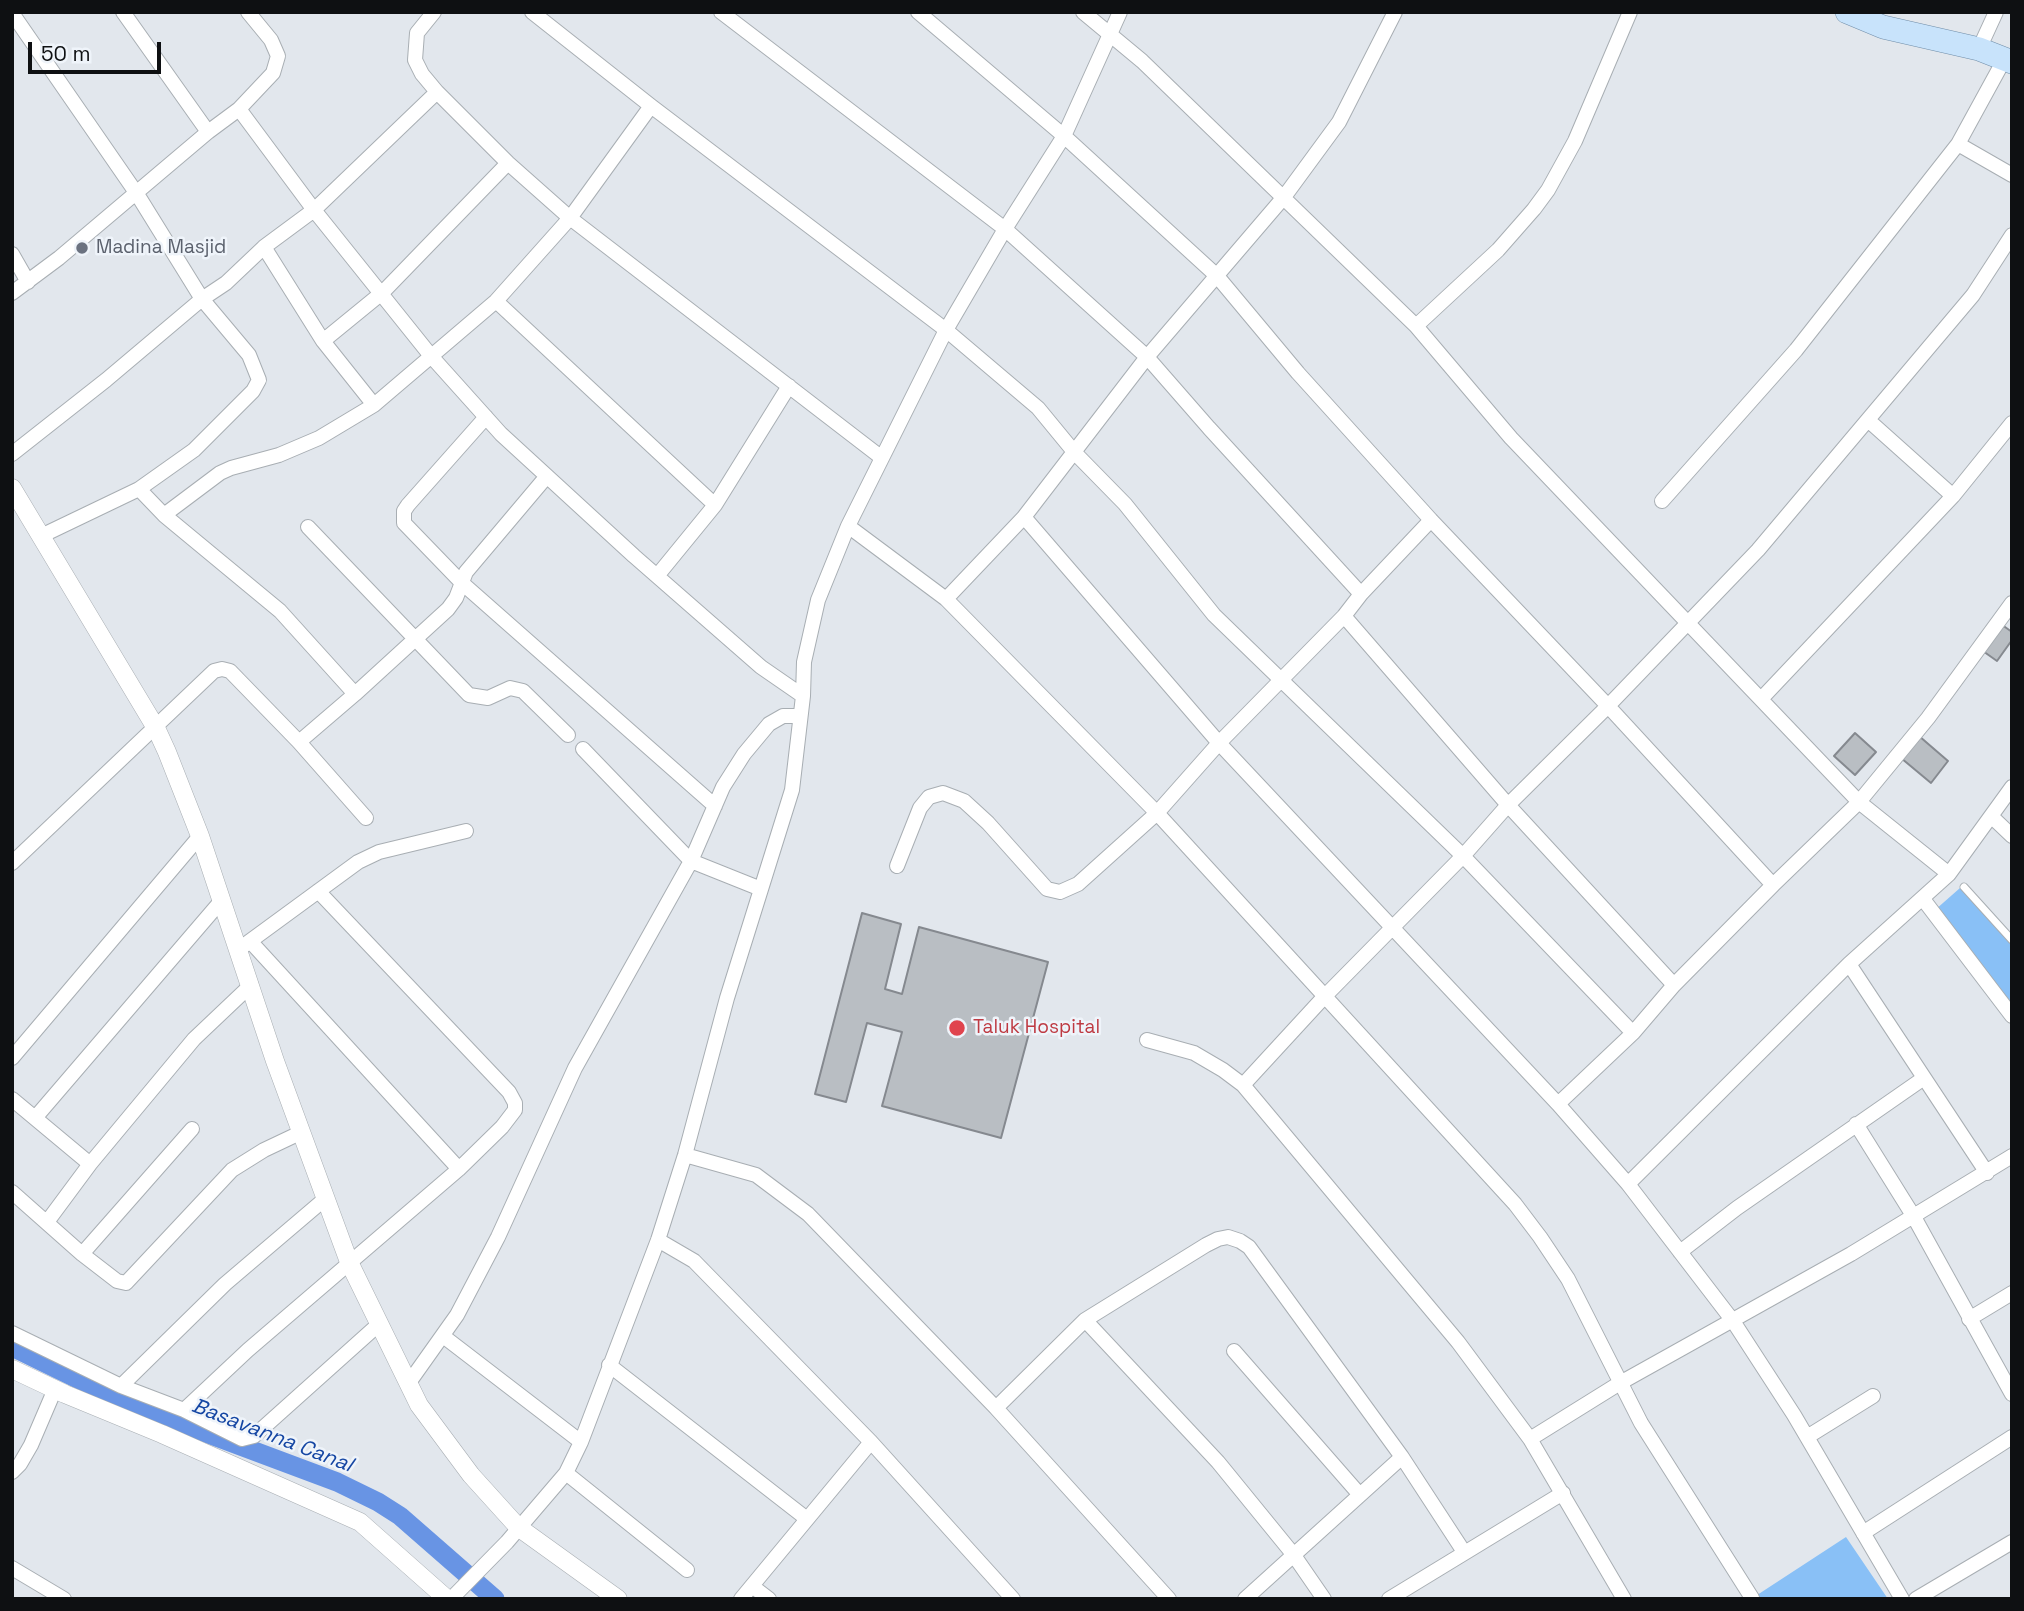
<!DOCTYPE html>
<html>
<head>
<meta charset="utf-8">
<style>
	body { margin:0 }
	#map { position:relative; width:2024px; height:1611px; overflow:hidden; background:#e2e7ed; font-family:"Space Grotesk",sans-serif }
	canvas { display:block }
	.frame { position:absolute; inset:0; border:14px solid #0e1012; pointer-events:none }
	.scale { position:absolute; left:28px; top:42px; width:133px; height:32px; box-sizing:border-box; border:4px solid #0e1012; border-top:0; padding-left:9px; font-size:21px; line-height:24px; white-space:nowrap; color:#0e1012; -webkit-text-stroke:5px #eff4fa; paint-order:stroke }
</style>
</head>
<body>
<div id="map">
<canvas width="2024" height="1611"></canvas>
<div class="frame"></div>
<div class="scale">50 m</div>
</div>
<script>
const context = document.querySelector('canvas').getContext('2d');
context.lineJoin = 'round';
function paint(path, color) {
  context.fillStyle = color;
  context.fill(path, 'evenodd');
}
function shape(rows) {
  const path = new Path2D();
  for (const r of rows) {
    path.moveTo(r[0], r[1]);
    for (let i = 2; i < r.length; i += 2) path.lineTo(r[i], r[i + 1]);
  }
  return path;
}
function strokePath(path, color, width, dash) {
  context.strokeStyle = color;
  context.lineWidth = width;
  context.lineCap = dash ? 'butt' : 'round';
  context.setLineDash(dash || []);
  context.stroke(path);
}
function write(font, color, halo, rows, align = 'center') {
  context.font = font + ' "Space Grotesk",sans-serif';
  context.lineWidth = 5;
  context.setLineDash([]);
  context.textBaseline = 'middle';
  context.strokeStyle = halo;
  context.fillStyle = color;
  for (const [text, x, y, turn = 0] of rows) {
    context.save();
    context.translate(x, y);
    context.rotate((+turn || 0) * Math.PI / 180);
    context.textAlign = isNaN(turn) ? turn : align;
    if (halo) context.strokeText(text, 0, 0);
    context.fillText(text, 0, 0);
    context.restore();
  }
}
paint(shape([
	[1960,888,2012,945,2012,1014,1935,910],
	[1846,1537,1888,1599,1751,1599]
]), '#89c0f6');
strokePath(shape([
	[12,1347,131,1405,337,1482,378,1502,400,1516,495,1599]
]), '#6894e4', 19);
const building = shape([
	[1998,622,2012,632,2012,640,1997,661,1980,649,1998,622],
	[1855,733,1876,752,1855,775,1834,756,1855,733],
	[1919,736,1948,761,1931,783,1901,758,1919,736],
	[862,913,901,924,885,989,902,994,919,927,1048,962,1001,1138,882,1106,902,1032,867,1023,846,1102,815,1094,862,913]
]);
paint(building, '#b9bec3');
strokePath(building, '#85898f', 2);
const service = shape([
	[1964,887,2012,940]
]);
const minor = shape([
	[123,12,208,132],
	[434,12,417,33,415,60,422,74,437,92,508,163,570,218,882,458],
	[532,12,651,106,946,330,1038,408,1075,453,1125,504,1214,615,1463,856,1633,1033],
	[721,12,1005,229,1147,357,1209,428,1361,594],
	[918,12,1064,136,1217,276,1298,373,1431,520,1608,706,1773,885],
	[1083,12,1142,61,1416,326,1511,438,1859,802,1949,874],
	[12,13,137,194,202,299,249,355,259,380,253,391,194,450,139,489,41,536],
	[1979,49,1996,12],
	[239,109,314,210,431,356,501,434,634,556,761,667,803,696],
	[1958,144,2012,175],
	[264,247,323,341,374,405],
	[12,254,28,282],
	[12,293,59,258,208,132,239,109,273,73,278,56,271,40,248,12],
	[496,301,715,505],
	[1416,326,1498,250,1534,209,1548,190,1575,141,1630,12],
	[323,341,383,292,508,163],
	[486,417,408,505,404,511,404,523,462,583,715,806],
	[1868,420,1953,496],
	[12,454,106,380,202,299,226,283,264,247,314,210,437,92],
	[139,489,164,515,280,611,355,694],
	[1662,501,1796,350,1958,144,2004,60],
	[164,515,220,473,231,468,279,455,319,438,374,405,496,301,570,218,651,106],
	[1024,517,1147,357,1284,197,1339,122,1395,12],
	[848,526,946,599,1157,813,1515,1204,1540,1237,1568,1279,1641,1423,1752,1598],
	[308,527,469,695,488,698,510,688,523,691,568,735],
	[657,576,715,505,789,386],
	[946,599,1024,517,1219,743,1558,1104,1628,1184,1733,1321,1794,1415,1902,1599],
	[1344,616,1508,805,1674,985],
	[1762,698,1953,496,2012,423],
	[299,742,355,694,448,609,456,598,466,572,547,476],
	[583,749,691,861,761,889],
	[1991,816,2012,836],
	[12,863,214,671,222,669,230,671,299,742,366,818],
	[897,866,920,808,929,797,943,793,964,801,988,823,1047,889,1060,892,1078,884,1157,813,1219,743,1344,616,1361,594,1431,520],
	[1923,899,2012,1016],
	[250,941,459,1169],
	[242,947,358,862,379,852,466,831],
	[1849,964,1987,1173],
	[1147,1040,1194,1053,1223,1070,1243,1085,1458,1342,1530,1439,1624,1599],
	[12,1058,200,836],
	[1243,1085,1324,997,1463,856,1508,805,1608,706,1758,550,1973,295,2012,235],
	[12,1099,90,1164],
	[1558,1104,1633,1033,1674,985,1773,885,1859,802,1928,718,2012,603],
	[35,1118,222,900],
	[1856,1124,1914,1217,2012,1394],
	[685,1155,756,1175,808,1214,996,1408,1169,1599],
	[1628,1184,1849,964,1949,874,2012,787],
	[12,1192,82,1254,117,1281,126,1283,232,1170,264,1150,302,1132],
	[47,1222,90,1164,194,1039,251,985],
	[658,1240,694,1261,871,1442,1013,1599],
	[1680,1252,1737,1208,1924,1078],
	[82,1254,192,1129],
	[1969,1319,2012,1293],
	[1085,1320,1218,1462,1293,1554,1324,1599],
	[12,1333,121,1386,184,1410,242,1439,254,1436,379,1324],
	[443,1336,581,1442],
	[1234,1351,1360,1495],
	[609,1365,807,1519],
	[408,1384,457,1315,498,1237,575,1068,691,861,723,787,744,754,769,724,783,716,800,716],
	[121,1386,225,1284,326,1198],
	[996,1408,1085,1320,1206,1245,1218,1239,1228,1237,1240,1241,1249,1247,1402,1457,1464,1552],
	[184,1410,248,1350,459,1169,502,1127,515,1110,515,1103,509,1092,318,891],
	[1807,1437,1873,1396],
	[1530,1439,1620,1383,1851,1254,2012,1156],
	[12,1472,20,1464,31,1445,55,1389],
	[566,1473,687,1570],
	[1863,1533,2012,1437],
	[12,1568,64,1599],
	[752,1586,769,1599],
	[451,1599,507,1542,566,1473,581,1442,658,1240,685,1155,727,998,792,790,803,696,804,662,818,600,848,526,946,330,1005,229,1064,136,1120,12],
	[741,1599,871,1442],
	[1245,1599,1402,1457],
	[1389,1599,1563,1493],
	[1916,1599,2012,1542]
]);
const tertiary = shape([
	[12,488,156,728,167,752,200,836,275,1061,349,1262,419,1405,471,1475,518,1527,618,1599],
	[12,1369,65,1394,162,1434,360,1522,447,1599]
]);
const primary = shape([
	[1847,12,1883,27,1979,49,2012,62]
]);
strokePath(service, '#a8aeb3', 9);
strokePath(minor, '#a8aeb3', 16);
strokePath(tertiary, '#a8aeb3', 19);
strokePath(primary, '#708da8', 24);
strokePath(service, '#fff', 7);
strokePath(minor, '#fff', 14);
strokePath(tertiary, '#fff', 18);
strokePath(primary, '#c8e3fb', 23);
for (const [x, y, r, color] of [
	[82,248,7,"#6b7280"],
	[957,1028,9,"#e0444e"]
]) {
  const dot = new Path2D();
  dot.arc(x, y, r, 0, 2 * Math.PI);
  context.fillStyle = color;
  context.fill(dot);
  strokePath(dot, '#eff4fa', 2.5);
}
write('19px', '#5b616d', '#eff4fa', [
	["Madina Masjid",96,248]
], 'left');
write('19px', '#be3a42', '#eff4fa', [
	["Taluk Hospital",973,1028]
], 'left');
write('italic 21px', '#1546a3', '#eff4fa', [
	["Basavanna Canal",272,1436,21]
]);
</script>
</body>
</html>
